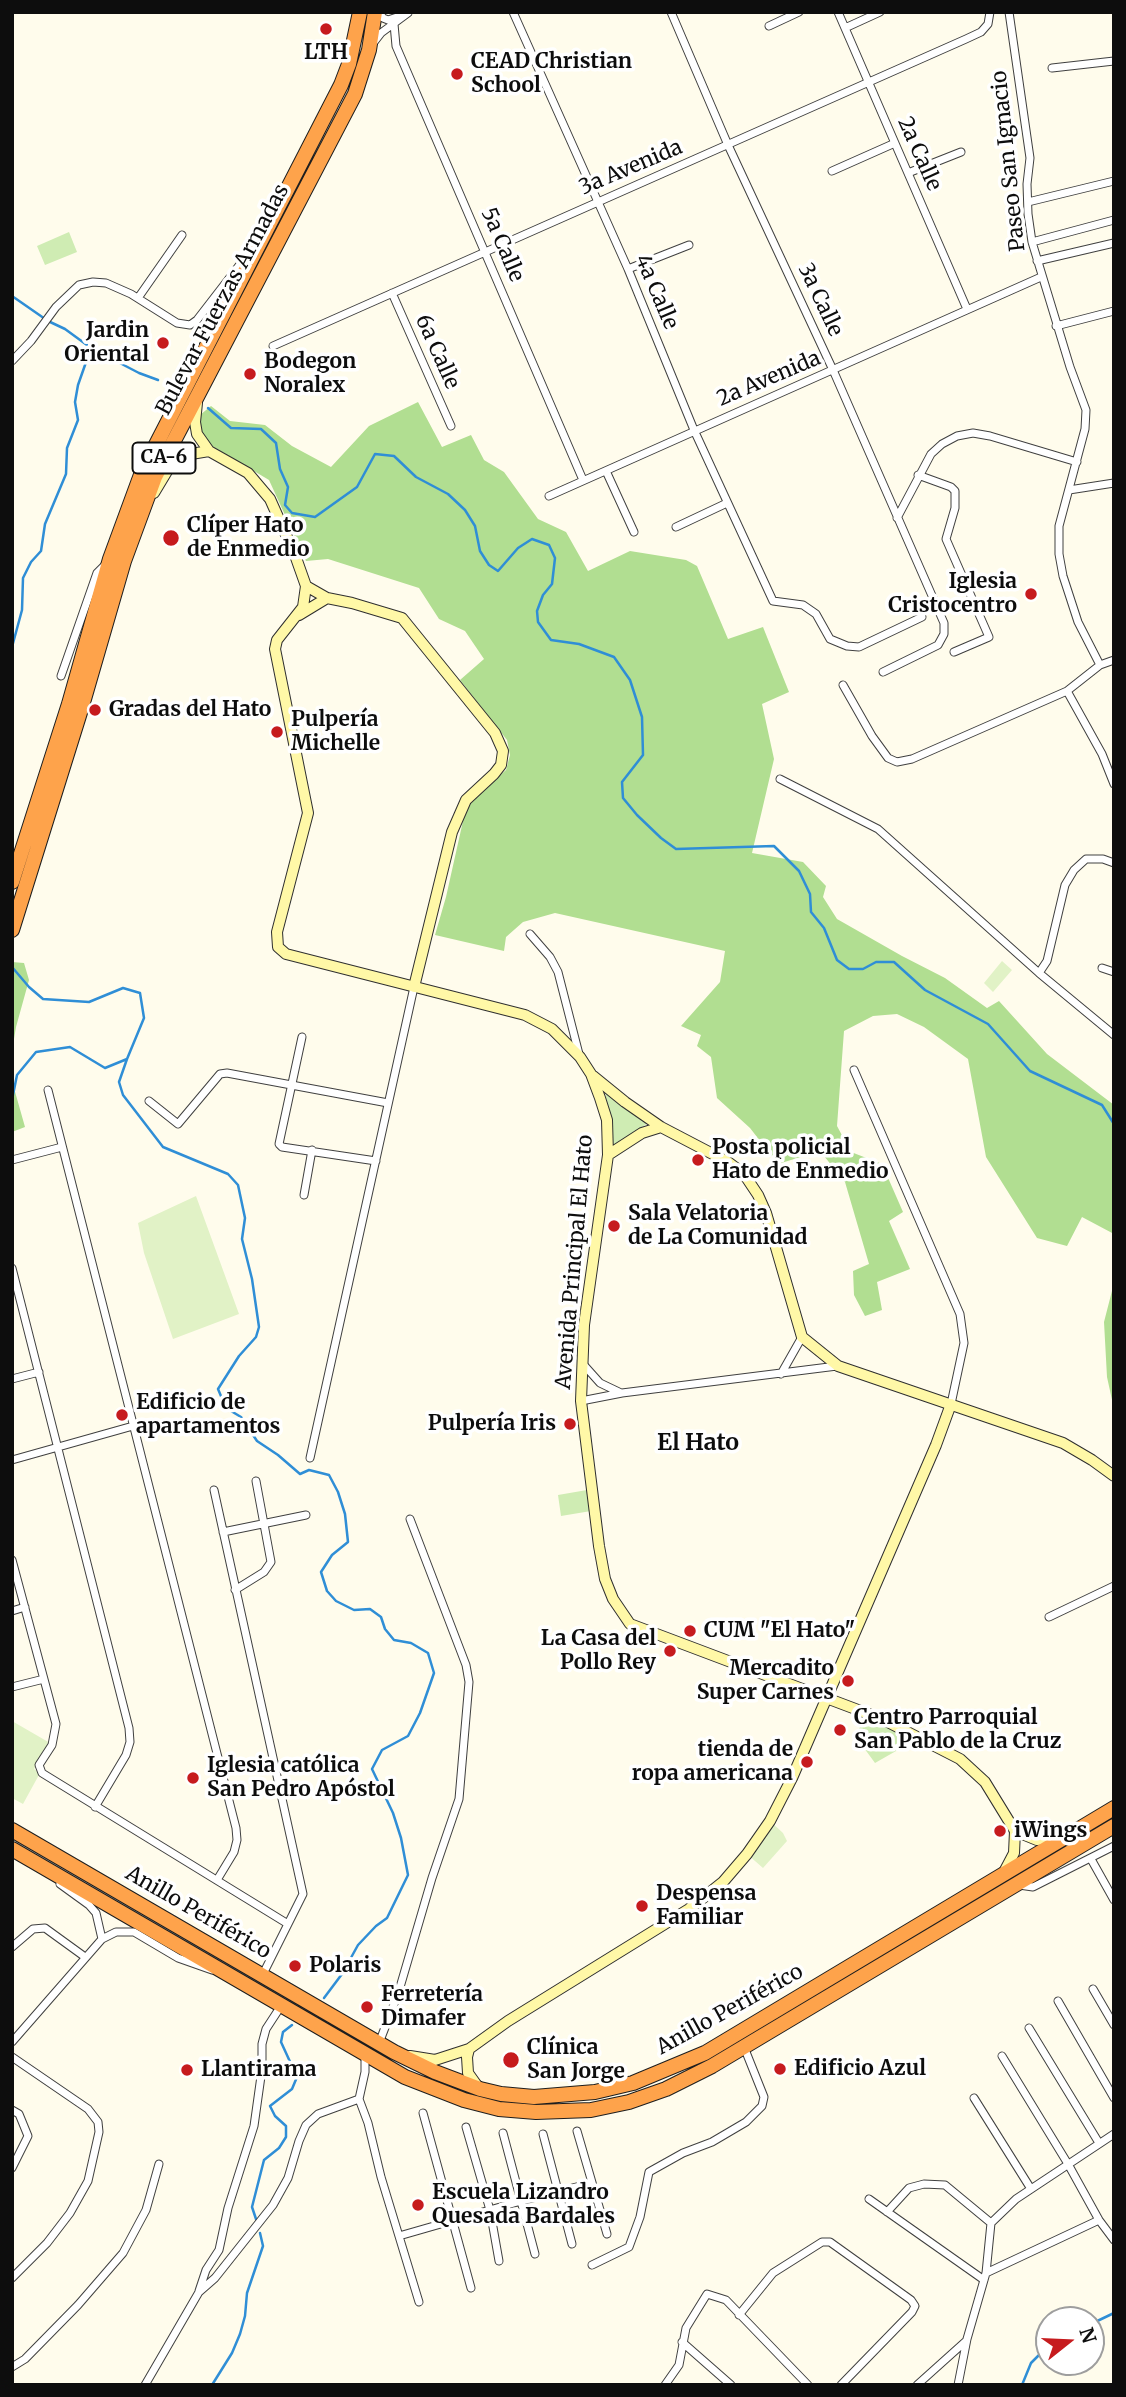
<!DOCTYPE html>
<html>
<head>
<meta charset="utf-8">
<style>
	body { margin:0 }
	#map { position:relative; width:1126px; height:2397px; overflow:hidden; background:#fffcec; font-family:Merriweather,serif }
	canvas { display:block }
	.frame { position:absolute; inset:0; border:14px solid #0d0d0d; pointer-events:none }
	.north { position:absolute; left:1035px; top:2306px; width:70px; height:70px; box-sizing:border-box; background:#fff; border:2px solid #9e9e9e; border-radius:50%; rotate:72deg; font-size:19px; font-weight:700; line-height:28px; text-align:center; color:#0d0d0d }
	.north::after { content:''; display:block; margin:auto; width:24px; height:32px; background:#c61b1e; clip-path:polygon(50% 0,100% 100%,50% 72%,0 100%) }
</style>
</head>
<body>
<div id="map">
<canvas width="1126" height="2397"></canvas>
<div class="frame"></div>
<div class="north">N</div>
</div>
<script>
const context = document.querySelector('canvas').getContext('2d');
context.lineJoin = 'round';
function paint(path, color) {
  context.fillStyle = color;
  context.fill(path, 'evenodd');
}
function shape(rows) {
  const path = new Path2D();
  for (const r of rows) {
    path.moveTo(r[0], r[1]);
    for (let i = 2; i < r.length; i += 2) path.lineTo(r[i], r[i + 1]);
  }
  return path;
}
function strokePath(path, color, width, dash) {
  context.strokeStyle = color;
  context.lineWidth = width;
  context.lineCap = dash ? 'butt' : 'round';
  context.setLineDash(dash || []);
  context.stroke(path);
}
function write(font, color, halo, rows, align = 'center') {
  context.font = font + ' Merriweather,serif';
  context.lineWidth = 7;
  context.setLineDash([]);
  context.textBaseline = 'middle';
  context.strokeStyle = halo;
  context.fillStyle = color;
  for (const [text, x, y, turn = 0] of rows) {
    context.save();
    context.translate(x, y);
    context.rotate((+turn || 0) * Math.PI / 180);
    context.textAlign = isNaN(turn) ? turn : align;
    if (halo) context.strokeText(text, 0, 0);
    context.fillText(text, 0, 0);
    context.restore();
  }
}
paint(shape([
	[69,232,77,252,45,265,37,246],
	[605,1091,648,1123,612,1147],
	[587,1490,591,1511,561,1516,558,1495],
	[865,1714,917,1739,875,1763,856,1737]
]), '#cfecb3');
paint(shape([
	[418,402,442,447,471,435,484,460,504,472,538,519,566,532,588,571,630,551,686,560,697,566,728,639,763,627,789,692,762,704,774,759,752,853,803,862,826,886,823,897,837,919,902,956,945,978,987,1008,999,1001,1047,1054,1114,1105,1114,1234,1082,1217,1067,1246,1037,1238,986,1157,968,1059,924,1027,897,1014,873,1016,844,1031,837,1126,851,1152,882,1164,903,1212,889,1221,910,1269,877,1282,882,1310,865,1316,854,1295,853,1271,869,1264,845,1182,820,1151,778,1164,750,1128,717,1098,711,1057,697,1046,701,1035,681,1026,720,982,725,951,555,913,523,922,506,937,504,951,435,935,446,897,465,812,475,797,506,770,510,755,507,740,460,680,484,659,465,631,439,619,419,588,328,559,306,561,269,480,212,446,199,430,200,415,211,406,230,421,265,425,292,446,331,467,369,426],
	[12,962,24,963,29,980,16,1027,12,1051],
	[12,1081,25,1127,12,1132],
	[1114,1283,1114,1409,1107,1377,1104,1322]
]), '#b1de91');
paint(shape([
	[1002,961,1012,970,993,992,984,983],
	[196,1196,239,1314,173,1339,144,1253,138,1223],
	[12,1721,50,1743,34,1769,40,1773,23,1804,12,1798],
	[770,1821,783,1833,787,1841,763,1868,747,1854]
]), '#e1f2c6');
strokePath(shape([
	[12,296,48,321,65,329,91,348,139,373,158,380],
	[208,408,231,428,261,429,276,443,280,469,288,487,285,505,292,513,315,517,357,487,375,454,394,456,416,477,448,494,465,510,475,526,480,551,489,565,498,571,518,548,532,539,549,545,555,558,552,584,543,595,537,611,538,622,551,640,579,644,614,657,630,680,642,717,643,755,622,782,623,798,637,815,661,838,676,849,774,846,799,871,810,894,811,912,824,928,837,960,849,969,863,969,876,962,894,962,925,990,988,1024,1030,1071,1102,1105,1114,1124],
	[12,647,22,610,23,578,31,562,41,551,45,524,66,474,67,448,78,420,75,402,78,385,91,348],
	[12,967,29,987,43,999,89,1002,123,988,140,993,144,1018,127,1059,105,1068,70,1047,36,1052,17,1075,12,1100],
	[127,1059,119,1082,123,1095,163,1147,228,1174,238,1185,245,1218,242,1239,252,1279,259,1327,256,1337,239,1356,218,1389,226,1408,241,1417,257,1441,278,1455,300,1474,309,1470,329,1475,338,1492,345,1514,348,1542,332,1555,321,1572,327,1591,336,1601,354,1610,370,1609,381,1617,385,1629,394,1640,411,1643,428,1653,434,1673,420,1713,408,1736,382,1750,372,1769,393,1813,401,1838,408,1875,387,1918,376,1926,358,1945,342,1974,324,1998],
	[256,2219,252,2207,264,2160,279,2148,286,2137,286,2126,275,2116,270,2106,292,2089,297,2077,281,2042,283,2032,292,2025],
	[1091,2324,1114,2313],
	[212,2385,232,2353,240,2334,245,2316,247,2293,263,2246,260,2233],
	[1022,2385,1031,2363,1049,2345]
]), '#2f8ed6', 2.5);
const street = shape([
	[379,12,383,18,388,20,400,16],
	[513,12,628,269,694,430,773,601,803,605,816,614,830,639,847,646,859,647,922,617],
	[671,12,728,145,833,370,944,623,944,634,938,645,883,672],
	[838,12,967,309],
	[1009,12,1030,158,1027,184,1028,214,1032,242,1070,367,1086,410,1085,429,1059,526,1059,554,1063,576,1078,622,1100,665],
	[394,24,396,46,583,480],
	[769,26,799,12],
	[845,28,880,12],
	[374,42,381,33,408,13],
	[1052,68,1114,61],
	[832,171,895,143],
	[908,173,961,152],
	[1028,202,1114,181],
	[1032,242,1114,220],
	[1037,261,1114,243],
	[628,269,689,245],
	[392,293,451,426],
	[138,298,182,235],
	[1056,326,1114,311],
	[273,346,966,39,981,32,988,24,990,12],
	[12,361,31,341,56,307,79,285,93,282,106,283,131,294,177,323,190,325,197,320,248,254],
	[606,471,634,532],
	[918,475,951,487,955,491,955,508,946,539,989,637,954,652],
	[1069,490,1114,483],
	[549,496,1041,277],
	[897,518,931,454,942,444,957,436,973,433,990,436,1077,462],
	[676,527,727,503],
	[61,676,97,573,105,565],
	[843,685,872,736,888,758,897,762,912,759,1067,691,1100,665,1114,660],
	[1067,691,1102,754,1114,784],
	[780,779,878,829,1039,973],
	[1114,863,1103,859,1086,859,1074,870,1065,885,1047,961,1039,973,1114,1035],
	[530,934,550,957,558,972,579,1054],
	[1102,968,1114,972],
	[302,1037,279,1144,282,1147,376,1161],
	[854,1070,960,1314,964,1343,951,1404],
	[48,1090,236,1828,237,1840,234,1852,217,1880],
	[149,1101,178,1124,220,1074,227,1073,388,1103],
	[12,1160,62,1147],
	[304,1195,312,1150],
	[12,1268,129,1728,130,1742,126,1755,95,1807],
	[583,1364,600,1383,621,1393],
	[781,1374,802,1337],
	[12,1379,39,1372],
	[581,1401,622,1393,837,1366],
	[310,1458,414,987],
	[12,1460,133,1426],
	[214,1490,303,1894,263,1974],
	[223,1532,306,1515],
	[12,1560,56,1724,52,1745,39,1765,42,1773,288,1924],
	[235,1590,264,1572,271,1562,256,1481],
	[12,1611,25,1607],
	[1049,1617,1114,1586],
	[12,1687,44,1679],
	[1091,1859,1114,1900],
	[60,1884,89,1905,96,1913,102,1939],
	[1019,1885,1033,1887,1114,1846],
	[12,1947,33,1929,45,1928,85,1957],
	[1093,1989,1114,2025],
	[1058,2001,1114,2098],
	[1029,2028,1099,2143],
	[12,2042,102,1939,116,1932,134,1932,178,1958,212,1970],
	[379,2043,398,1994,432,1878,459,1799,469,1682,466,1665,410,1519],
	[365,2053,365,2072,359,2099,368,2123,381,2177,419,2302],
	[1002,2056,1068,2164,1099,2220,1114,2240],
	[12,2057,88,2109,98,2122,99,2132,88,2181,70,2213,47,2243,12,2278],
	[974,2098,1031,2189],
	[12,2110,19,2114,28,2136,12,2168],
	[423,2113,471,2288],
	[466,2127,490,2210,499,2261],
	[577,2131,607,2234],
	[503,2133,535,2254],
	[543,2134,572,2244],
	[869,2199,984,2280],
	[887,2212,909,2188,924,2184,945,2185,991,2223],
	[399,2236,521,2201,592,2183],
	[592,2265,629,2247,640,2217,649,2172,683,2153,712,2142,746,2122,762,2106,764,2097,744,2047],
	[986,2273,1099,2220],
	[199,2291,206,2270,219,2250,228,2208,254,2126,262,2069,262,2044,266,2029,281,2006],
	[739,2315,773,2273,822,2242,830,2242,911,2300,915,2306,912,2312,841,2385],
	[682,2342,731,2385],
	[12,2367,25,2359,78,2305,123,2253,146,2210,159,2164],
	[145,2385,199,2292,215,2278,273,2205,288,2178,299,2141,306,2125,318,2114,359,2099],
	[665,2385,679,2365,686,2328,707,2294,726,2300,808,2385],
	[917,2385,966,2341],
	[958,2385,967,2339,986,2273,991,2223,1016,2199,1114,2134]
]);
const secondary = shape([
	[197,403,195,422,197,434,209,451,248,473,270,499,295,555,306,586,303,607,277,640,275,649,308,813,277,932,278,947,286,954,525,1015,552,1029,580,1057,591,1074,600,1098,607,1120,608,1155,584,1325,581,1401,599,1546,605,1579,613,1599,630,1624,882,1719,960,1759,985,1782,1015,1831,1014,1853,1004,1872],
	[154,493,169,468,182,459,191,454,209,451],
	[306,586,327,598,352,603,402,618,495,733,503,751,501,765,494,774,466,800,452,832,414,987],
	[299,615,327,598],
	[593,1076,625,1102,661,1127,728,1162,744,1174,758,1195,766,1213,802,1337,838,1366,1063,1443,1092,1460,1114,1476],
	[608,1155,642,1133,661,1127],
	[1015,1831,1037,1840,1059,1838],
	[469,2049,467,2057,468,2073,478,2087],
	[410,2056,435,2060,469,2049,508,2021,689,1909,723,1882,747,1854,770,1821,792,1778,936,1445,951,1404]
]);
const highway = shape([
	[12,882,69,704,110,559,142,472,341,85,349,64,360,12],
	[12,930,82,706,124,561,155,477,355,94,369,50,375,12],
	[12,1830,394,2052,435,2072,480,2089,501,2094,534,2097,595,2092,633,2083,705,2053,1114,1808],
	[12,1849,405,2077,464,2100,499,2109,536,2112,591,2110,629,2102,666,2089,712,2066,1114,1826]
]);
strokePath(street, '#404040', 9);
strokePath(secondary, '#2f2f2f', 12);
strokePath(highway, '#1e1e1e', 16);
strokePath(street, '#fff', 7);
strokePath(secondary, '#fff8a7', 10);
strokePath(highway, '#fea34b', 14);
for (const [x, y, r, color] of [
	[326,29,7,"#c61b1e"],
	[457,74,7,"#c61b1e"],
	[163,343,7,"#c61b1e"],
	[250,374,7,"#c61b1e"],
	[171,538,9,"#c61b1e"],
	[1031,594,7,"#c61b1e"],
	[95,710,7,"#c61b1e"],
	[277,732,7,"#c61b1e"],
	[698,1160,7,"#c61b1e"],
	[614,1226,7,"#c61b1e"],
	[122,1415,7,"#c61b1e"],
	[570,1424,7,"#c61b1e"],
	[690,1631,7,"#c61b1e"],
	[670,1651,7,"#c61b1e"],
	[848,1681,7,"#c61b1e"],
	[840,1730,7,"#c61b1e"],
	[807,1762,7,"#c61b1e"],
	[193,1778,7,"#c61b1e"],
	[1000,1831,7,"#c61b1e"],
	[642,1906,7,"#c61b1e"],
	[295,1966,7,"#c61b1e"],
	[367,2007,7,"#c61b1e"],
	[511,2060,9,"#c61b1e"],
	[780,2069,7,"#c61b1e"],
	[187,2070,7,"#c61b1e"],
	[418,2205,7,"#c61b1e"]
]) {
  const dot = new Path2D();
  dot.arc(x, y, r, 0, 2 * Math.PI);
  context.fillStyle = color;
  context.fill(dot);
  strokePath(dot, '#fff', 2.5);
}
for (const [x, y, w] of [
	[164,458,63]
]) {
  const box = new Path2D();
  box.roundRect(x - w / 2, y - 15.5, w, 31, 5);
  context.fillStyle = '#fff';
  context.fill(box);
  strokePath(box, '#0d0d0d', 2);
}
write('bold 19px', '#0d0d0d', null, [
	["CA-6",164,458]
]);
write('bold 21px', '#0d0d0d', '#fff', [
	["LTH",326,53,"center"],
	["CEAD Christian",471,62],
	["School",471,86],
	["Jardin",149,331,"right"],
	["Oriental",149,355,"right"],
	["Bodegon",264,362],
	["Noralex",264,386],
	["Clíper Hato",187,526],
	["de Enmedio",187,550],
	["Iglesia",1017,582,"right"],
	["Cristocentro",1017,606,"right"],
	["Gradas del Hato",109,710],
	["Pulpería",291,720],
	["Michelle",291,744],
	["Posta policial",712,1148],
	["Hato de Enmedio",712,1172],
	["Sala Velatoria",628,1214],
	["de La Comunidad",628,1238],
	["Edificio de",136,1403],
	["apartamentos",136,1427],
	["Pulpería Iris",556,1424,"right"],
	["CUM \"El Hato\"",704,1631],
	["La Casa del",656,1639,"right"],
	["Pollo Rey",656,1663,"right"],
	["Mercadito",834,1669,"right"],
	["Super Carnes",834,1693,"right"],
	["Centro Parroquial",854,1718],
	["San Pablo de la Cruz",854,1742],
	["tienda de",793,1750,"right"],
	["ropa americana",793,1774,"right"],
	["Iglesia católica",207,1766],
	["San Pedro Apóstol",207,1790],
	["iWings",1014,1831],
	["Despensa",656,1894],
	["Familiar",656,1918],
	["Polaris",309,1966],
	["Ferretería",381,1995],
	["Dimafer",381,2019],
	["Clínica",527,2048],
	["San Jorge",527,2072],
	["Edificio Azul",794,2069],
	["Llantirama",201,2070],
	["Escuela Lizandro",432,2193],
	["Quesada Bardales",432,2217]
], 'left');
write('21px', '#0d0d0d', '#fff', [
	["2a Calle",919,154,66],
	["Paseo San Ignacio",1009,161,-96],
	["3a Avenida",631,168,-23],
	["5a Calle",502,245,67],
	["4a Calle",656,292,67],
	["Bulevar Fuerzas Armadas",223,300,-62],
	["3a Calle",820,300,65],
	["6a Calle",437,352,66],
	["2a Avenida",769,379,-23],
	["Avenida Principal El Hato",575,1262,-85],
	["Anillo Periférico",198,1913,30],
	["Anillo Periférico",730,2010,-29]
]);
write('bold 23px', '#0d0d0d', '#fff', [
	["El Hato",698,1443]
]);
</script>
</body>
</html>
